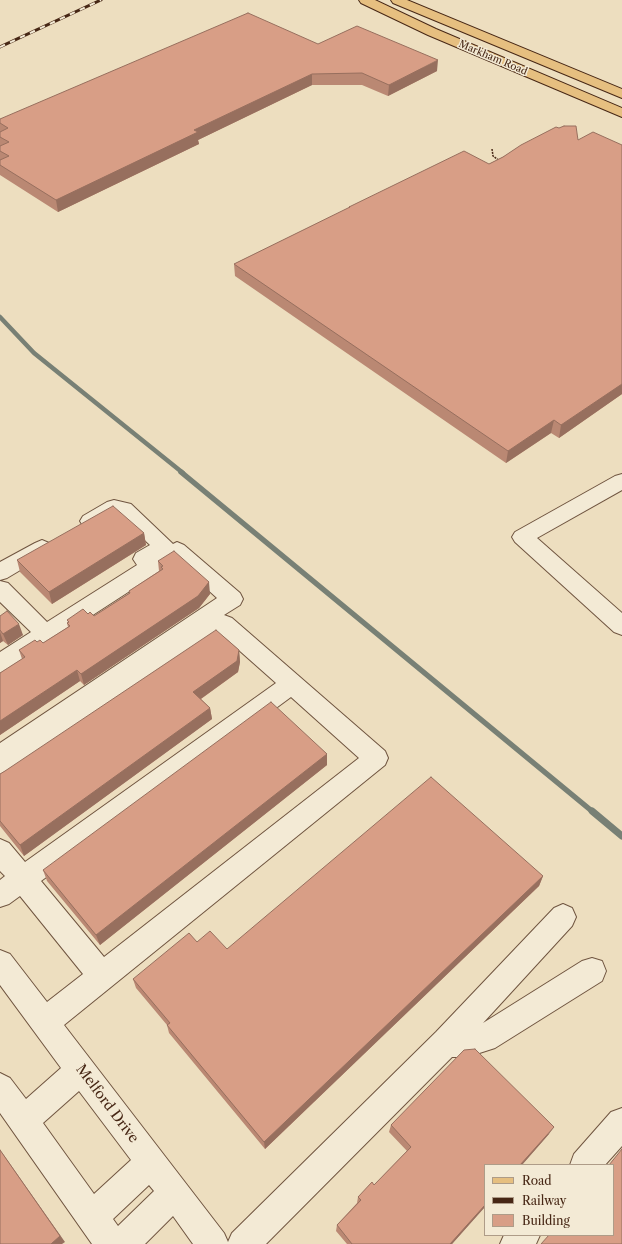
<!DOCTYPE html>
<html>
<head>
<meta charset="utf-8">
<style>
	body { margin:0 }
	#map { position:relative; width:622px; height:1244px; overflow:hidden; background:#eddebf; font-family:"Libre Caslon Text",serif }
	canvas { display:block }
	.legend { position:absolute; left:484px; top:1164px; width:130px; height:72px; box-sizing:border-box; background:#f3ead5; border:1px solid #ae9c88; margin:0; padding:5px 7px; list-style:none; font-size:12px; color:#472715 }
	.legend li { display:flex; align-items:center; gap:8px; height:20px }
	.legend b { width:20px; border:1px solid #ae9c88 }
</style>
</head>
<body>
<div id="map">
<canvas width="622" height="1244"></canvas>
<ul class="legend">
<li><b style="height:5px;background:#e6bf80"></b>Road</li>
<li><b style="height:5px;background:#472715"></b>Railway</li>
<li><b style="height:11px;background:#d89e86"></b>Building</li>
</ul>
</div>
<script>
const context = document.querySelector('canvas').getContext('2d');
context.lineJoin = 'round';
function shape(rows) {
  const path = new Path2D();
  for (const r of rows) {
    path.moveTo(r[0], r[1]);
    for (let i = 2; i < r.length; i += 2) path.lineTo(r[i], r[i + 1]);
  }
  return path;
}
function strokePath(path, color, width, dash) {
  context.strokeStyle = color;
  context.lineWidth = width;
  context.lineCap = dash ? 'butt' : 'round';
  context.setLineDash(dash || []);
  context.stroke(path);
}
function paint(path, color) {
  context.fillStyle = color;
  context.fill(path, 'evenodd');
}
function write(font, color, halo, rows, align = 'center') {
  context.font = font + ' "Libre Caslon Text",serif';
  context.lineWidth = 3;
  context.setLineDash([]);
  context.textBaseline = 'middle';
  context.strokeStyle = halo;
  context.fillStyle = color;
  for (const [text, x, y, turn = 0] of rows) {
    context.save();
    context.translate(x, y);
    context.rotate((+turn || 0) * Math.PI / 180);
    context.textAlign = isNaN(turn) ? turn : align;
    if (halo) context.strokeText(text, 0, 0);
    context.fillText(text, 0, 0);
    context.restore();
  }
}
strokePath(shape([
	[0,317,34,353,183,473]
]), '#788075', 4.5);
strokePath(shape([
	[181,472,593,812]
]), '#788075', 5.5);
strokePath(shape([
	[592,811,622,836]
]), '#788075', 7);
const minor = shape([
	[622,474,622,490,537,538,622,613,622,635,614,632,515,542,512,537,515,532,615,476,622,474],
	[114,500,131,504,173,544,177,542,184,545,240,593,243,599,240,605,224,615,232,618,385,751,388,758,385,765,64,1025,224,1233,228,1242,232,1233,436,1032,554,908,563,904,572,908,576,917,572,926,483,1023,582,961,592,958,602,961,606,971,602,981,495,1048,467,1057,452,1057,266,1244,193,1244,173,1216,145,1244,92,1244,0,1113,0,1073,10,1078,26,1099,61,1068,0,985,0,950,10,954,47,1002,83,974,20,896,9,904,0,907,0,880,5,876,0,871,0,839,9,843,25,862,276,683,223,636,9,781,0,785,0,743,217,598,176,561,8,670,0,673,0,652,31,632,0,602,0,581,8,583,47,622,137,565,133,559,136,553,150,545,118,515,90,528,83,526,80,521,83,516,107,502,114,500],
	[291,697,359,758,104,957,41,881,291,697],
	[79,1091,131,1160,94,1194,43,1123,79,1091],
	[149,1185,154,1191,118,1226,113,1219,149,1185],
	[42,540,49,543,52,548,49,553,7,578,0,580,0,562,35,543,42,540],
	[622,1108,622,1146,605,1165,570,1165,574,1154,611,1112,622,1108],
	[504,1235,540,1235,536,1244,500,1244,504,1235]
]);
const major = shape([
	[359,0,375,0,436,29,622,108,622,117,428,35,361,3,359,0],
	[391,0,407,0,622,89,622,98,393,3,391,0]
]);
strokePath(minor, '#705540', 2);
strokePath(major, '#472715', 2);
strokePath(shape([
	[492,149,493,156,500,161]
]), '#472715', 1.5, [2, 1]);
paint(minor, '#f3ead5');
paint(major, '#e6bf80');
const rail = shape([
	[0,47,101,0]
]);
strokePath(rail, '#472715', 3);
strokePath(rail, '#f3ead5', 2, [5.5]);
paint(shape([
	[318,44,437,71,388,96,362,85,312,85,198,140,199,144,58,212,0,175,0,119],
	[559,128,578,140,622,394,559,438,551,433,506,463,235,276,234,264,349,208,349,207,489,164],
	[144,533,146,545,52,604,20,572,17,560],
	[158,561,210,594,199,608,84,685,80,681,0,735,0,673,22,659,19,650,37,642,43,643,68,627,67,623,68,622,67,620,88,614,94,616,129,593,129,591,159,571],
	[0,616,23,635,8,645,3,641,0,643],
	[239,650,240,662,238,672,201,699,210,708,212,719,24,856,0,826,0,774,5,771],
	[327,754,327,765,100,945,47,881,43,870],
	[543,876,539,886,265,1149,169,1033,167,1025,136,988,133,979,197,942,227,949],
	[391,1125,549,1134,452,1244,347,1244,336,1231,337,1225,357,1203,358,1197,374,1185,407,1151,389,1132]
]), '#ba8873');
paint(shape([
	[438,60,437,71,388,96,389,85],
	[312,74,312,85,198,140,199,144,58,212,56,200,194,130],
	[622,384,622,394,559,438,561,425],
	[554,420,551,433,506,463,508,451],
	[144,533,146,545,52,604,49,592],
	[209,582,210,594,199,608,84,685,81,674],
	[19,624,23,635,8,645,3,634],
	[0,632,3,641,0,643],
	[239,650,240,662,238,672,195,703,193,692],
	[77,670,80,681,0,735,0,721],
	[210,708,212,719,24,856,20,845],
	[327,754,327,765,100,945,96,935],
	[543,876,539,886,265,1149,264,1142],
	[554,1127,549,1134,522,1165,520,1165],
	[0,1150,3,1154,65,1242,62,1244,51,1244],
	[485,1205,485,1207,452,1244,450,1244]
]), '#976f5e');
const building = shape([
	[248,13,318,44,357,26,438,60,389,85,362,73,312,74,194,130,198,132,56,200,0,165,0,160,9,156,0,151,0,146,9,142,0,137,0,132,8,128,0,123,0,119,248,13],
	[564,126,576,126,578,140,593,132,622,145,622,384,561,425,554,420,508,451,234,264,350,207,349,207,464,151,489,164,503,157,521,145,556,127,559,128,564,126],
	[113,506,144,533,49,592,17,560,113,506],
	[174,551,209,582,198,596,81,674,77,670,0,721,0,673,25,657,19,650,35,640,37,642,40,640,43,643,70,626,67,623,69,622,67,620,83,609,88,614,90,612,94,616,130,593,129,591,163,569,161,567,163,566,158,561,174,551],
	[7,611,19,624,3,634,0,630,0,616,7,611],
	[216,630,239,650,237,661,193,692,210,708,20,845,0,821,0,774,5,771,216,630],
	[271,702,327,754,96,935,43,870,271,702],
	[431,777,543,876,264,1142,167,1025,170,1023,133,979,189,933,197,942,210,931,227,949,431,777],
	[475,1049,554,1127,520,1165,485,1165,485,1205,450,1244,352,1244,337,1225,361,1200,358,1197,372,1182,374,1185,411,1147,391,1125,464,1050,475,1049],
	[622,1149,622,1244,541,1244,549,1235,613,1235,613,1165,609,1165,622,1149],
	[0,1150,60,1236,51,1244,0,1244,0,1150]
]);
paint(building, '#d89e86');
strokePath(building, '#976f5e', 1);
write('10px', '#472715', '#f3ead5', [
	["Markham Road",493,58,23]
]);
write('14px', '#472715', '#f3ead5', [
	["Melford Drive",107,1104,53]
]);
</script>
</body>
</html>
